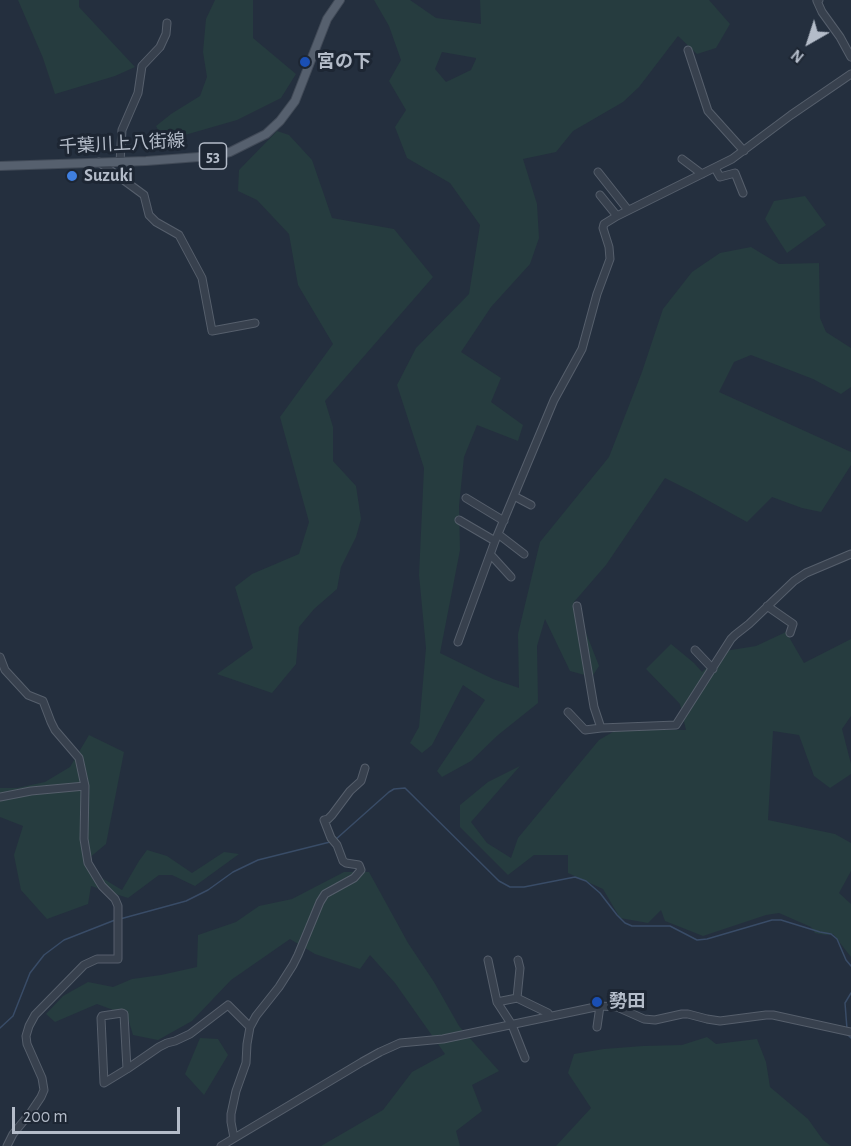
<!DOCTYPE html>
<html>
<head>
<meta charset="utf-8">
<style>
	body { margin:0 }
	#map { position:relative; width:851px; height:1146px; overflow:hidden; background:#242f3e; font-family:"Alegreya Sans",sans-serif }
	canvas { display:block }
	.north { position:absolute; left:779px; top:12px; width:60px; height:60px; -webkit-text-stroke:4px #1d2633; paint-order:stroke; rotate:219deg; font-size:16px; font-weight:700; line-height:24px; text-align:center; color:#b4bcc9 }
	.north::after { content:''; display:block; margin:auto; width:21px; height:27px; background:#b4bcc9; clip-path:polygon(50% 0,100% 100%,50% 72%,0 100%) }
	.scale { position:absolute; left:12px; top:1107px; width:168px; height:27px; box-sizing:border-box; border:3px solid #b4bcc9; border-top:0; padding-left:8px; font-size:18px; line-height:21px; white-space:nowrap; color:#b4bcc9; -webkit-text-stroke:4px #1d2633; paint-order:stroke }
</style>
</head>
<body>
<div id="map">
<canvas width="851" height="1146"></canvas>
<div class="north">N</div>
<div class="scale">200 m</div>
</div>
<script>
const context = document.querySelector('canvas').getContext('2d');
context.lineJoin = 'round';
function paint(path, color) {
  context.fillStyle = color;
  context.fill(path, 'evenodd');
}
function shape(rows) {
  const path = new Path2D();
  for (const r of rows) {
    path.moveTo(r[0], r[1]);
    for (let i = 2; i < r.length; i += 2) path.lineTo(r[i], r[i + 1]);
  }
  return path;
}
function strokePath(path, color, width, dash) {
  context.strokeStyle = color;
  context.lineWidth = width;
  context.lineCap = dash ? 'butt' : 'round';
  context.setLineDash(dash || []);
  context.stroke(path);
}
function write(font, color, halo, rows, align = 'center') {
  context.font = font + ' "Alegreya Sans","Noto Sans JP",sans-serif';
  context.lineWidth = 6;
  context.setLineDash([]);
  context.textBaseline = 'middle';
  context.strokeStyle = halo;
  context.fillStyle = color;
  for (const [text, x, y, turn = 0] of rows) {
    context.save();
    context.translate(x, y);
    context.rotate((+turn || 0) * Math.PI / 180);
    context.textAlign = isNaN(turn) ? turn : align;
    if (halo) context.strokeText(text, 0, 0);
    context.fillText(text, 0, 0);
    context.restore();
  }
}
paint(shape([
	[18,0,79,0,79,7,135,67,115,76,55,94,43,58],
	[215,0,253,0,253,38,296,74,281,98,237,120,164,141,156,126,171,114,200,96,207,77,203,52,206,19],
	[374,0,410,0,436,18,481,24,480,0,709,0,730,24,716,48,697,54,678,36,639,87,623,102,573,131,556,152,523,159,537,204,539,238,530,264,491,307,461,352,501,378,491,402,523,425,518,441,477,425,464,457,459,506,460,550,440,653,493,679,519,688,518,634,540,542,609,457,642,372,663,309,692,272,720,253,751,247,779,264,819,263,820,318,826,332,851,348,851,387,841,394,813,379,751,355,734,362,719,392,851,452,851,465,821,512,802,508,772,497,747,522,691,491,665,478,606,565,574,602,599,666,592,677,570,671,545,619,537,646,538,703,498,735,471,761,442,777,437,771,485,700,463,685,432,745,422,753,410,743,419,727,426,648,419,575,424,468,397,385,416,348,469,294,480,225,450,183,407,158,395,127,406,110,389,81,401,60,389,26],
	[442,52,476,58,476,59,471,70,446,82,435,69],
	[277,131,289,135,312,160,332,218,394,229,433,277,325,401,333,427,333,461,356,486,361,519,356,537,341,567,337,589,314,609,299,627,296,664,272,693,217,674,253,648,235,587,252,574,299,554,309,522,280,417,333,344,298,285,289,234,257,200,238,191,239,170],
	[805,196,826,225,787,253,765,219,774,201],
	[786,632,804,663,851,639,851,716,842,729,851,764,851,774,830,788,814,776,799,735,773,731,768,820,835,834,851,843,851,871,839,893,851,904,851,957,833,934,826,935,815,933,811,927,779,913,766,915,703,936,665,921,661,910,648,923,620,918,603,889,568,873,568,855,534,855,508,875,460,827,460,805,488,782,520,766,471,822,487,843,511,858,518,838,599,740,618,729,686,730,680,704,646,669,671,644,694,663,702,672,725,651,756,646],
	[89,735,124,752,106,844,83,863,102,878,122,890,139,861,147,850,167,856,192,873,224,852,239,854,195,886,172,875,159,875,128,898,91,886,88,904,47,919,21,890,14,855,23,826,0,817,0,788,17,788,45,782,70,767],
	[344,872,369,872,408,943,434,982,459,1026,499,1071,472,1085,482,1111,456,1131,460,1146,321,1146,383,1110,412,1072,445,1054,395,983,370,955,360,969,315,954,290,939,231,980,192,1021,158,1040,133,1035,127,1015,97,1004,55,1022,46,1014,63,996,88,982,113,987,132,979,161,975,197,967,198,935,236,922,259,906,292,899],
	[707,1037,716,1044,757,1039,766,1062,770,1087,808,1119,823,1140,831,1146,556,1146,591,1108,568,1073,574,1054,604,1049,643,1046,682,1045],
	[200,1038,218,1039,228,1055,204,1095,185,1074]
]), '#263c3f');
strokePath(shape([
	[335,840,389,792,394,789,405,788,499,881,510,887,524,887,575,877,586,881,600,893,617,915,625,923,632,926,670,926,697,940,707,939,772,920,781,920,820,932,831,934,837,939,846,960,851,966],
	[120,919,186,901,208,890,233,872,258,860,330,842],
	[0,1028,13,1016,30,973,44,955,64,940,115,920],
	[847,1029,845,1003,851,993],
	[847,1034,851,1038]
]), '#394c67', 1.5);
const minor = shape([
	[819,0,817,1,822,12,840,37,851,57],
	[688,50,708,111,744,151],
	[682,159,702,174],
	[99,162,144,195,149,215,156,222,179,235,202,278,212,331,255,323],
	[120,162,122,130,138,93,142,66,160,47,166,34,167,23],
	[715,168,720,177,735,173,743,193],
	[598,172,628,210],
	[600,195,617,216],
	[514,496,531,505],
	[466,498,504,521],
	[459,520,495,541],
	[498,534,524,554],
	[491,555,511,577],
	[767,606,793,624,790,633],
	[458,642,495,541,554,400,582,349,597,294,610,259,609,247,603,228,604,224,617,216,732,159,791,115,851,74],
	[695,650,713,669],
	[0,657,5,670,28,695,43,701,51,722,55,730,79,758,85,786,84,839,88,863,102,886,115,899,118,906,118,959,97,959,84,965,35,1015,29,1026,26,1036,27,1044,42,1078,44,1090,41,1097,31,1112,13,1134,7,1146],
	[568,712,585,730,601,728,594,707,577,606],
	[601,728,676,725,731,639,735,635,749,624,794,581,806,573,851,554],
	[0,797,31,791,85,786],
	[488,960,497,1002,512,1025,525,1058],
	[517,998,520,968,518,960],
	[497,1002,517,998,548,1013,550,1016],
	[597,1027,600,1006],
	[127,1069,124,1014,122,1013,102,1016,101,1018,104,1083,127,1069,159,1047,167,1043,175,1041,190,1034,228,1005,250,1027],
	[234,1138,231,1122,231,1114,236,1091,246,1063,247,1044,250,1027,256,1016,279,987,293,965,298,955,320,902,325,894,354,878,361,870,359,865,346,863,343,861,337,845,331,838,324,820,328,819,332,815,350,791,361,781,365,768],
	[221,1146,362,1062,380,1052,400,1043,443,1039,600,1006,617,1007,644,1019,655,1020,682,1014,688,1014,707,1019,720,1021,766,1015,773,1015,851,1032]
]);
const major = shape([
	[0,166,146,161,212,156,230,152,266,134,280,121,295,101,327,19,340,0]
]);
strokePath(minor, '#565f6c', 9);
strokePath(major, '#414a57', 10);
strokePath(minor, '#38414e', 7);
strokePath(major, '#56606e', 8);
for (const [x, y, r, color] of [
	[305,62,6,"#1a4fb4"],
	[72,176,6,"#3f7fe0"],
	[597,1002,6,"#1a4fb4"]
]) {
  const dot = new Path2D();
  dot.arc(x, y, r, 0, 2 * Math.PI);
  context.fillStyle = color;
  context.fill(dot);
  strokePath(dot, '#1d2633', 2);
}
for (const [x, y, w] of [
	[213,156,27]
]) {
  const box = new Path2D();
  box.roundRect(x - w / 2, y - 13, w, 26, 4.5);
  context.fillStyle = '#1d2633';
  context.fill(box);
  strokePath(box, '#b4bcc9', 1.5);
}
write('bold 16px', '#b4bcc9', null, [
	["53",213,156]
]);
write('bold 18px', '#b4bcc9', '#1d2633', [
	["宮の下",317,62],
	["Suzuki",84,176],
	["勢田",609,1002]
], 'left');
write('18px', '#b4bcc9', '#1d2633', [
	["千葉川上八街線",122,144,-3]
]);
</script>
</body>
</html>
